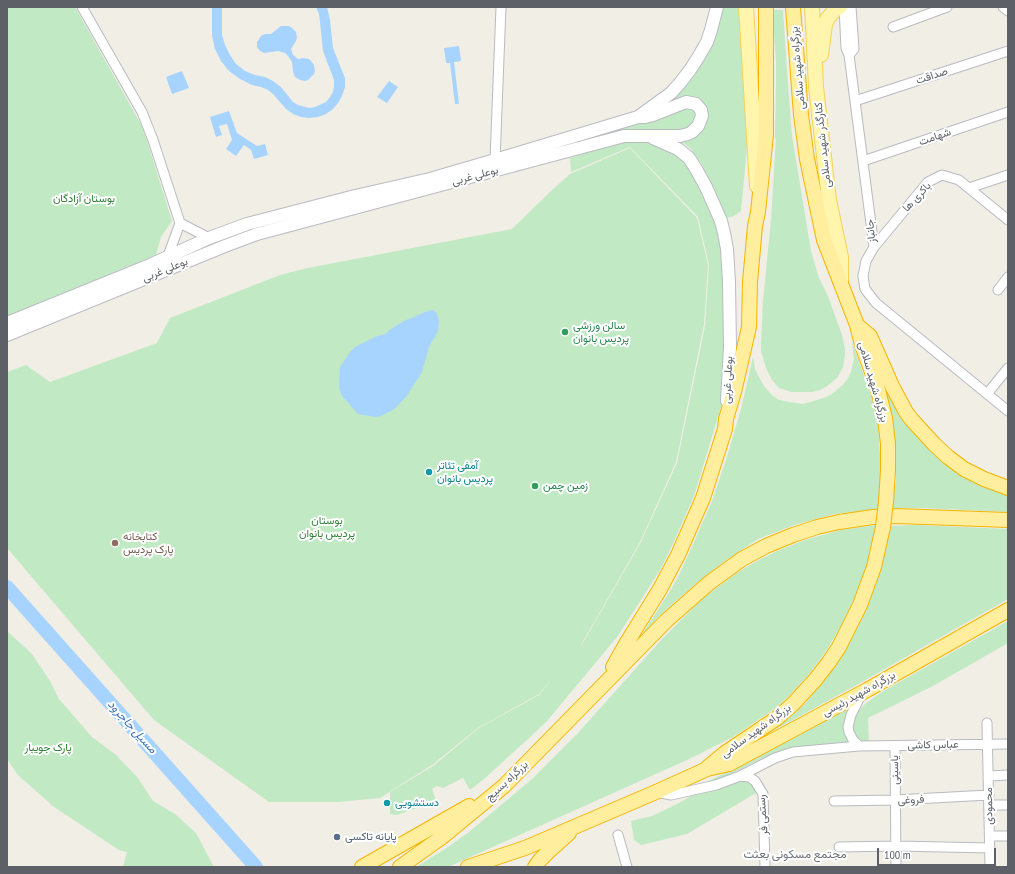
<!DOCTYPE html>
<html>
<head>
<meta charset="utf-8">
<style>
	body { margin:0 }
	#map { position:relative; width:1015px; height:874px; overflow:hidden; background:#f0eee5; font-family:"PT Sans Narrow",sans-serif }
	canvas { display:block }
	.frame { position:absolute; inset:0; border:8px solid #5d6167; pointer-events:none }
	.scale { position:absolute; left:877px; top:848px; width:119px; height:18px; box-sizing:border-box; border:2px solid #5d6167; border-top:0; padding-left:5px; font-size:12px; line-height:14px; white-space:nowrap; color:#5d6167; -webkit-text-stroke:3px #fff; paint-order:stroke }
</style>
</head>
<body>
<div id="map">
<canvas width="1015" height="874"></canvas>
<div class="frame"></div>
<div class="scale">100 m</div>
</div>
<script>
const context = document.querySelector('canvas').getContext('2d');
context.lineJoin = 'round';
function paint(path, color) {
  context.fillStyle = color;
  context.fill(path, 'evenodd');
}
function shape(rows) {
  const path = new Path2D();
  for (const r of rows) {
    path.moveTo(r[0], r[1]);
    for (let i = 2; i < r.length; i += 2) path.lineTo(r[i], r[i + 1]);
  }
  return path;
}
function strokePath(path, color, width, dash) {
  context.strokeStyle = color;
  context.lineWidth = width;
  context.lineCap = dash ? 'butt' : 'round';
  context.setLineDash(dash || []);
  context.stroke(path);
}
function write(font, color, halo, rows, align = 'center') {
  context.font = font + ' "PT Sans Narrow",Vazirmatn,sans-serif';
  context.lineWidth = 4;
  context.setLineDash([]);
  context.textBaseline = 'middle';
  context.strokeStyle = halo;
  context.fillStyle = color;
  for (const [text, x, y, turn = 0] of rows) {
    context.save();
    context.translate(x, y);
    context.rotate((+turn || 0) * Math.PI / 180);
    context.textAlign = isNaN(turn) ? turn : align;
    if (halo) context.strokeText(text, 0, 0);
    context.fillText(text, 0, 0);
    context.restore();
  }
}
paint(shape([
	[7,7,75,7,143,128,172,221,161,237,156,255,7,316],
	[722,7,743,7,750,115,741,211,734,216,724,219,720,203,701,163,691,149,685,144,677,140,687,138,703,106,648,112,665,101],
	[772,7,773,7,774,24,774,10,783,10,787,72,792,136,811,251,819,278,828,296,842,335,845,349,845,355,843,367,837,378,827,386,820,390,811,392,791,392,779,388,772,380,766,368,761,351,761,344,763,301,771,220,776,139,775,138,776,85,776,60],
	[688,105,698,113,693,126,679,132,661,129,644,129,624,132,602,136],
	[627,141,645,141,653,144,670,151,679,157,690,170,712,210,720,231,727,345,721,379,721,407,694,496,671,548,660,570,641,600,617,637,547,721,528,739,485,778,470,790,463,778,443,788,437,786,432,789,436,801,397,815,390,814,390,792,433,766,479,728,539,695,557,673,539,694,478,728,432,765,380,798,338,802,269,802,154,720,7,548,7,372,26,365,50,382,157,343,170,318,280,275,308,268,512,229,551,191,570,174,630,148,697,218,708,265,704,324,676,462,640,542,596,619,579,648,584,641,640,544,677,463,705,326,709,265,698,217,630,147,571,172,570,158,596,149],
	[852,342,873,401,878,423,881,470,879,509,835,514,797,524,758,539,725,561,694,585,661,614,641,636,670,591,678,577,691,549,712,501,727,457,741,409,753,357,755,369,759,377,764,386,769,392,773,396,779,400,789,402,803,404,811,402,826,397,832,394,843,385,848,378,851,372,854,358],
	[876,361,918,432,1008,492,1008,512,922,508,892,508,896,480,896,462,893,430,888,400],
	[877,525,874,542,866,568,858,590,846,616,834,638,824,654,809,674,785,700,770,712,733,737,687,760,448,867,416,867,445,849,469,832,532,779,579,732,662,639,702,599,738,572,757,561,777,551,802,541,840,530],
	[914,525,1008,529,1008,599,853,687,756,740,788,719,803,706,821,685,833,668,848,645,861,621,870,599,878,579,890,526],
	[1008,621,1008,643,931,687,868,718,869,743,865,743,859,740,853,731,852,726,853,717,865,704,882,692,912,675],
	[7,631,32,654,50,681,59,699,92,737,116,755,137,777,153,801,175,814,196,833,214,867,123,867,127,852,119,850,54,807,18,775,7,759],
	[852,706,851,744,796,748,762,758,727,776,703,784,796,737],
	[739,780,747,781,752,785,756,793,687,834,641,845,634,840,631,821,652,816,679,803,691,796,720,789]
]), '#c1e9c3');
paint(shape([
	[212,7,222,7,222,35,225,45,230,55,236,64,245,71,255,75,265,77,273,81,281,87,293,102,298,105,309,108,315,107,326,102,330,97,333,92,334,86,334,80,323,51,320,22,319,14,316,7,327,7,330,20,333,48,345,78,345,87,342,96,338,103,333,109,326,114,318,117,309,118,301,117,293,114,286,109,274,95,268,90,261,87,252,85,240,79,229,71,221,61,215,49,212,36],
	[281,26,289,26,292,28,296,32,297,38,296,41,291,49,293,55,298,59,303,58,309,59,311,61,314,65,315,71,314,74,308,80,305,81,300,80,295,77,293,72,292,62,288,56,285,53,278,51,264,53,260,51,257,47,257,42,261,36,265,34,271,34],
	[459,46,461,61,454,62,459,104,455,104,450,63,446,63,444,48],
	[182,71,189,88,172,94,166,77],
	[389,81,398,87,387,103,377,97],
	[229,111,237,133,257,146,265,144,268,155,254,159,251,150,244,145,236,156,226,149,232,140,227,124,219,126,222,135,216,137,210,117],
	[433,310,436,312,439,320,438,331,429,347,422,372,406,397,394,409,381,416,375,417,358,414,342,396,339,388,340,367,350,352,355,347,375,337,385,334,391,329,404,321,428,311]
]), '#a7d4ff');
strokePath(shape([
	[7,587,256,867]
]), '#a7d4ff', 14);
const minor = shape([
	[82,7,142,112,153,140,180,223,168,256],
	[844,7,846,48,849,55,874,247],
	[1003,7,1008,11],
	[893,27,947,7],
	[849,55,854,49,851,7],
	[855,101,1008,51],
	[495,160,501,7],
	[863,161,1008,112],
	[969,188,1008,175],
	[1008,220,959,180,942,175,928,182,874,247,866,261,863,276,865,289,876,303,1008,411],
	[180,223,209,238],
	[998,290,1008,277],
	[987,394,1008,368],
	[987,723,990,867],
	[859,746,853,740,849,732,848,727,851,715,859,699,863,694],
	[895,746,896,867],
	[740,776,749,777,755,781,763,794,765,867],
	[989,776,1008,775],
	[656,792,671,795,716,785,740,776,775,758,793,752,859,746,1008,744],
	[834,801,895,800,989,795],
	[989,805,1008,805],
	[618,835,627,867],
	[990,836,1008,836],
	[839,847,896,846,990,848]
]);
const secondary = shape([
	[653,138,678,149,689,158,696,169,706,187,721,221,724,233,727,249,729,282,730,347,727,401],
	[7,323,150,265,209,238,247,224,355,196,430,179,495,160,638,117,671,93,680,83,690,70,699,56,707,42,711,30,717,7],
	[7,335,225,246,257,234,624,136,680,136,688,134,692,132,698,126,702,116,701,110,696,104,686,102,653,115,645,117,638,117]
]);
const primary = shape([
	[746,7,757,186],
	[812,7,816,87,819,113,829,200,841,257,841,281],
	[821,55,825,24,828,18,835,10,840,7]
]);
const trunk = shape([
	[793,7,801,115,807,159,824,240,857,325,862,345,877,386,885,418,888,444,888,470,886,502],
	[857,325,870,336,892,386,906,412,912,420,934,444,948,457,964,469,984,479,1008,488],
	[613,667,626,644,660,589,678,555,703,498,725,429,726,419,734,392,749,327,750,282,755,226,758,212,766,135,766,7],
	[707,768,725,753,777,718,793,704,815,680,829,662,839,647,860,605,874,567,883,527],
	[362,867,469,806],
	[400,867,442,837,504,786,667,620,709,583,742,559,766,546,793,535,817,527,839,522,873,517,897,516,1008,520],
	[468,867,525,848,656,792,707,769,729,764,867,690,1008,610],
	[535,867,540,860,549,851,569,833]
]);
strokePath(minor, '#b8bbc0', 11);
strokePath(secondary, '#b9bcc2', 14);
strokePath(primary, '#f8d257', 16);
strokePath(trunk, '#f6b400', 16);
strokePath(minor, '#fff', 9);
strokePath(secondary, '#fff', 12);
strokePath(primary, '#fff5ac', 14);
strokePath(trunk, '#ffee9d', 14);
const trunkBridge = shape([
	[883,527,886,502]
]);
strokePath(trunkBridge, '#f6b400', 16, []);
strokePath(trunkBridge, '#ffee9d', 14);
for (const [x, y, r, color] of [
	[565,332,4,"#2e9e5b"],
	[429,472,4,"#0f9aa8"],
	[535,486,4,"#2e9e5b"],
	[115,543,4,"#8d6e63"],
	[387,803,4,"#0f9aa8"],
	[337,837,4,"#5c6f8a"]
]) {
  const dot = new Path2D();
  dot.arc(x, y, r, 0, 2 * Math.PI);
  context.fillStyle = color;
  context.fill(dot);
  strokePath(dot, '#fff', 1.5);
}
write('11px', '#5d6167', '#fff', [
	["بزرگراه شهید سلامی",798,68,-95],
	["صداقت",932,76,-18],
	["شهامت",935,137,-19],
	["کنارگذر شهید سلامی",823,145,-96],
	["بوعلی غربی",475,176,-15],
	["باکری ها",917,197,-47],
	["جانباز",871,231,-96],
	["بوعلی غربی",165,270,-22],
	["بوعلی غربی",728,380,-87],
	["بزرگراه شهید سلامی",873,382,74],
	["بزرگراه شهید رئیسی",859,694,-29],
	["بزرگراه شهید سلامی",756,731,-36],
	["عباس کاشی",933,745,-1],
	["یاسینی",895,770,-91],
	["بزرگراه بسیج",507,781,-43],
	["فروغی",911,800,-3],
	["محمودی",989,806,-91],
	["رستمی فر",763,815,-94]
]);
write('11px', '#308238', '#fff', [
	["بوستان آزادگان",84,199],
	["بوستان",327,521],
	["پردیس بانوان",327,534],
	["پارک جویبار",48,748]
]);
write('11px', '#27864d', '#fff', [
	["سالن ورزشی",573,326],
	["پردیس بانوان",573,339],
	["زمین چمن",543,486]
], 'left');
write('11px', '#0d838f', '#fff', [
	["آمفی تئاتر",437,466],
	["پردیس بانوان",437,479],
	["دستشویی",395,803]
], 'left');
write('11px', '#785e54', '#fff', [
	["کتابخانه",123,537],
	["پارک پردیس",123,550]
], 'left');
write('11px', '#4e5e75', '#fff', [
	["پایانه تاکسی",345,837]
], 'left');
write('italic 12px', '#3d73b7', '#fff', [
	["مسیل جاجرود",132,727,48]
]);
write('12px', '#6e7379', '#fff', [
	["مجتمع مسکونی بعثت",795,855]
]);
</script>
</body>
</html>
